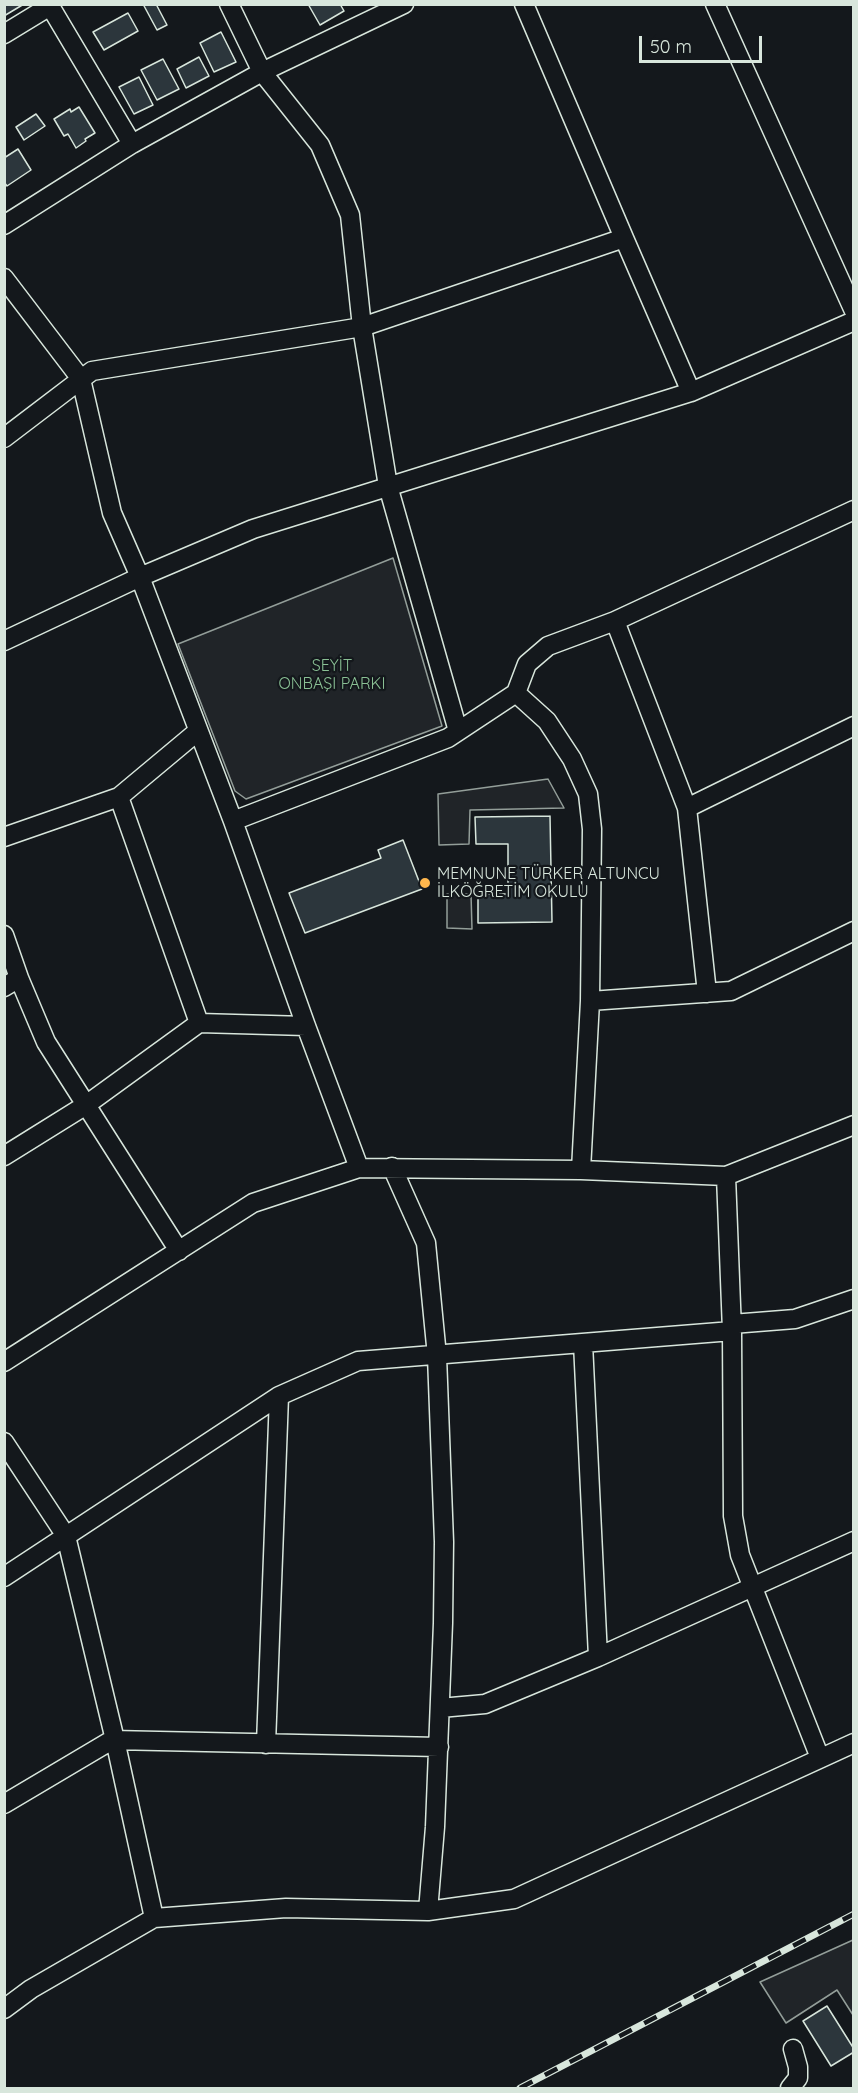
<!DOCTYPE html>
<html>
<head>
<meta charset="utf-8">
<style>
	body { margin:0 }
	#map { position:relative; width:858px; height:2093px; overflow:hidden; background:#14181c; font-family:Quicksand,sans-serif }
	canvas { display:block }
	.frame { position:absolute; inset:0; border:6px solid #d8e6dc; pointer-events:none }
	.scale { position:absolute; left:639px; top:36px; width:123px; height:27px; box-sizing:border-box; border:3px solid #d8e6dc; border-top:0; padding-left:8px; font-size:18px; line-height:21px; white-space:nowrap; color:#d8e6dc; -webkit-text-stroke:4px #14181c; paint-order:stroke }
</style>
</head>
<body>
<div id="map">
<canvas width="858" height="2093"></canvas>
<div class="frame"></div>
<div class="scale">50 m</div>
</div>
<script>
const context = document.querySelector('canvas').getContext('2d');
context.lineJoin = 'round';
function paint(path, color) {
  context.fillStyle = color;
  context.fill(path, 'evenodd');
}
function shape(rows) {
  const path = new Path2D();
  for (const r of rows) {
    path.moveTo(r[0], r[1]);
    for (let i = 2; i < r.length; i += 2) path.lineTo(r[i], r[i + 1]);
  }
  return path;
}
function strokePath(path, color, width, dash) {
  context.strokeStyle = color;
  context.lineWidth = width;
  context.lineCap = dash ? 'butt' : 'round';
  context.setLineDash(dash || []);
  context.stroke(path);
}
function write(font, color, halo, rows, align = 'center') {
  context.font = font + ' Quicksand,sans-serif';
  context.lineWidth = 4.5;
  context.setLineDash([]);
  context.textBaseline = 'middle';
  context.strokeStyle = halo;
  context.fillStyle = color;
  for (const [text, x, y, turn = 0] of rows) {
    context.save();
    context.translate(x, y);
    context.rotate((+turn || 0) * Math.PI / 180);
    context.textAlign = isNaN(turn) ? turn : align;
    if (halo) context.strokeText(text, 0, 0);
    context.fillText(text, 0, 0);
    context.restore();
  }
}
const green = shape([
	[393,558,442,726,246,799,235,791,178,644,393,558],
	[548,779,564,808,470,810,469,844,439,845,438,794,548,779],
	[447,894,471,894,472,929,447,928,447,894],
	[853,1940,853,2015,837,1990,786,2023,760,1982,853,1940]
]);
paint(green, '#202428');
strokePath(green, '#939e99', 1.5);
const building = shape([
	[4,4,24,4,4,16,4,4],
	[143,4,156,4,167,25,157,30,143,4],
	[308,4,340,4,344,11,320,25,308,4],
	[128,13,138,31,104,50,93,32,128,13],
	[221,32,236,62,214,72,200,43,221,32],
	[199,57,209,76,186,88,177,69,199,57],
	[163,59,179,89,157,100,141,70,163,59],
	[139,77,153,105,134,114,119,87,139,77],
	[79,107,95,133,85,139,86,141,76,148,68,134,64,136,54,119,70,109,71,112,79,107],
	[36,114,45,126,24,140,16,127,36,114],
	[18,149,31,170,7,186,4,182,4,158,18,149],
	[550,816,552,922,478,923,478,894,508,894,508,844,476,844,475,817,550,816],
	[403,840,422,889,305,933,289,893,381,858,378,850,403,840],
	[827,2006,854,2049,854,2052,831,2066,803,2021,827,2006]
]);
paint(building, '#2c363c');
strokePath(building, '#d8e6dc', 1.5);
const minor = shape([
	[229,4,262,72,320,145,350,215,362,327,388,486,458,731],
	[524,4,624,238],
	[715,4,854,311],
	[4,34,50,6,132,144],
	[4,225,132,144,262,72,404,4],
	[4,278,81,379,112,513,140,577,233,821,306,1026,359,1168],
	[4,438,92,371,362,327,624,238,691,392],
	[4,641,140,577,253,529,691,392,854,321],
	[516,693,547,721,572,759,588,794,592,829,590,1001],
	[198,731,119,797,199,1023],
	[687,808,854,726],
	[233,821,448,738,516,693,527,664,548,646,615,621],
	[4,837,119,797],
	[4,935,19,978,4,987],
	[19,978,46,1042,179,1251],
	[707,993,687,808,615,621,854,510],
	[4,1156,86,1105,199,1023,306,1026],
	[392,1167,426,1243,437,1356,444,1542,443,1623,435,1827,428,1911],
	[581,1170,590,1001,731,991,854,931],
	[726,1176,732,1331,733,1516,740,1555,820,1758],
	[732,1324,795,1319,854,1299],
	[583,1343,598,1657],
	[4,1362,253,1203,359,1168,581,1170,726,1176,854,1125],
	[4,1442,66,1536,115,1740,154,1918],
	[4,1577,279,1396],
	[440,1708,485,1704,598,1657,854,1541],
	[266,1744,279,1396,358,1361,732,1331],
	[4,1804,112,1740,439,1747],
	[4,2009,31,1989,154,1918,286,1908,428,1911,514,1899,854,1743],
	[790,2088,798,2078,798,2067,793,2049]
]);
strokePath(minor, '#d8e6dc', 21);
strokePath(minor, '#14181c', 18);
const rail = shape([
	[520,2088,854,1914]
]);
strokePath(rail, '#d8e6dc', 7);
strokePath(rail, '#14181c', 4.5, [14]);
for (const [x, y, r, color] of [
	[425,883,6,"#ffb74d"]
]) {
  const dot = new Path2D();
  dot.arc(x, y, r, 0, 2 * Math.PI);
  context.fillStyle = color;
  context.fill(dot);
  strokePath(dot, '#14181c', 2);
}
write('16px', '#8ac095', '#14181c', [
	["SEYİT",332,666],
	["ONBAŞI PARKI",332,684]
]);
write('16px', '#d8e6dc', '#14181c', [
	["MEMNUNE TÜRKER ALTUNCU",437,874],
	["İLKÖĞRETİM OKULU",437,892]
], 'left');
</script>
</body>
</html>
